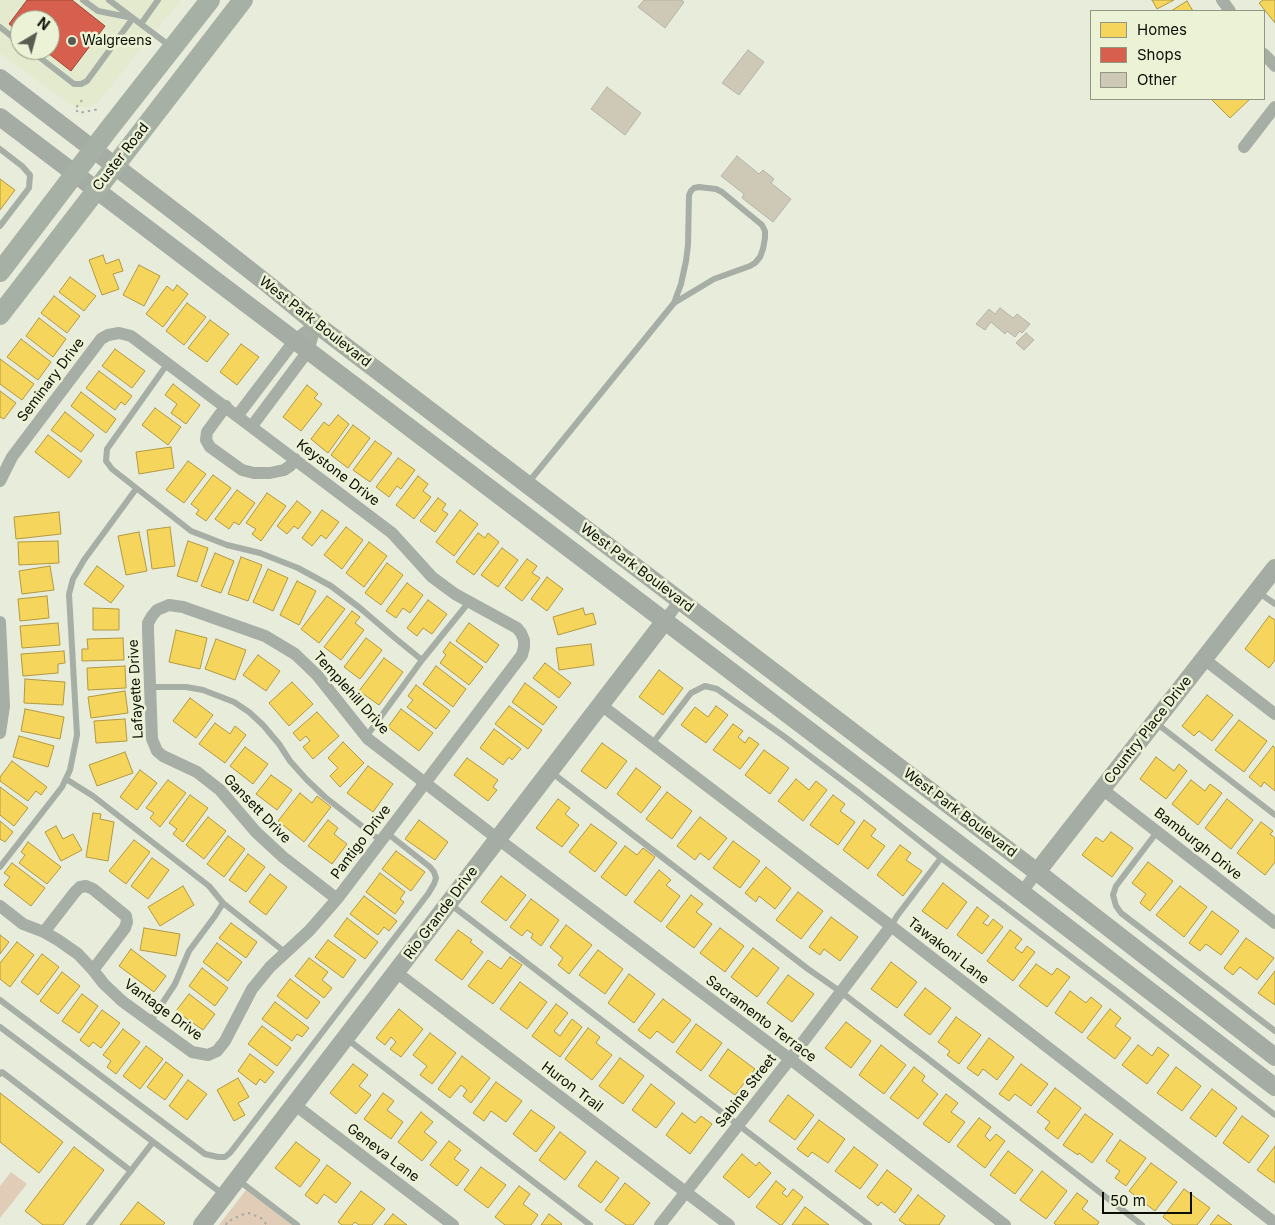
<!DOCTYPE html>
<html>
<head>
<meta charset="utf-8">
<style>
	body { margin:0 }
	#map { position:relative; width:1275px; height:1225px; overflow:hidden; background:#e8ecdb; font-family:Inter,sans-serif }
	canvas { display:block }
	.legend { position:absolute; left:1090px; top:10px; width:175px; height:90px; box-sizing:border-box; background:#ebf2d5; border:1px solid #929782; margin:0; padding:6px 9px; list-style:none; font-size:15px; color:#0c0e05 }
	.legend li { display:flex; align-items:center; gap:10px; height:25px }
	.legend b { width:25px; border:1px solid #929782 }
	.north { position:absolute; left:10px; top:10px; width:50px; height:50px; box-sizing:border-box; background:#ebf2d5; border:1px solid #929782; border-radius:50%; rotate:37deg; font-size:14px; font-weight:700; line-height:20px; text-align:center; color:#0c0e05 }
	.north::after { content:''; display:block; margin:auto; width:18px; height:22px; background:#595c50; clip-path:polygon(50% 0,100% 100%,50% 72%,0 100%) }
	.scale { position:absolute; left:1102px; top:1192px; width:90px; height:22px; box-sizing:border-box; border:2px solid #0c0e05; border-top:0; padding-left:6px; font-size:15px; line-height:18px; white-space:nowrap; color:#0c0e05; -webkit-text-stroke:4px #ebf2d5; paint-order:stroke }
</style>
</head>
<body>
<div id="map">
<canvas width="1275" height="1225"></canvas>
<ul class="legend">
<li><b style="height:14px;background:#f6d55c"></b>Homes</li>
<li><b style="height:14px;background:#d6604d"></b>Shops</li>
<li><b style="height:14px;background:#cdc9b6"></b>Other</li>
</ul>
<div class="north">N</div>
<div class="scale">50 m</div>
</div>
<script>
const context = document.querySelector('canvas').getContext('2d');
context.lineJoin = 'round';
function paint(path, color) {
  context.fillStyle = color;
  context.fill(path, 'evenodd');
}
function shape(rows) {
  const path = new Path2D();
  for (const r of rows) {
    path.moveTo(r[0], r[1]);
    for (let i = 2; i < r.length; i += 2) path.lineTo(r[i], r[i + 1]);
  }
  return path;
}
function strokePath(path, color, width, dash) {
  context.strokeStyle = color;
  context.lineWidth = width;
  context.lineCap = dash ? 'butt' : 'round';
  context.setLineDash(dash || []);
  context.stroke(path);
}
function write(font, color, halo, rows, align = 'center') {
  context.font = font + ' Inter,sans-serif';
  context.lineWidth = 5;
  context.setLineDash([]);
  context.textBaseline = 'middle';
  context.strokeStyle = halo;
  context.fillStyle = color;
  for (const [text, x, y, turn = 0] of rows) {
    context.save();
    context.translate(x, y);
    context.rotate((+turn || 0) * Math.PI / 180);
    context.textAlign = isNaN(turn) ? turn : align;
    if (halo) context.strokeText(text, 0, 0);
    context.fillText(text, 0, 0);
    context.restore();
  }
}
paint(shape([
	[0,0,181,0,99,101,89,108,71,105,0,53],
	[20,20,50,20,50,50,20,50]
]), '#e4eace');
paint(shape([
	[11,1172,27,1184,0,1218,0,1186],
	[246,1190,292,1225,219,1225]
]), '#e1ccb8');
const homes = shape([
	[1152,0,1174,0,1157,9,1152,0],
	[1263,0,1275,0,1275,23,1259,3,1263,0],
	[1187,1,1193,11,1171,11,1187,1],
	[1211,99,1250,99,1230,118,1211,99],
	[0,179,15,190,0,210,0,179],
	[103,255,106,264,119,259,123,271,113,274,119,289,102,295,89,260,103,255],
	[139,265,160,276,144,306,123,295,139,265],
	[70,277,96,296,84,311,59,292,70,277],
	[177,285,188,294,163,327,146,314,167,286,173,291,177,285],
	[54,296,80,316,67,333,41,313,54,296],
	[187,303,206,317,184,345,166,331,187,303],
	[39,318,66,339,53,357,26,336,39,318],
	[210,320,229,334,207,362,188,348,210,320],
	[21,339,51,362,38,380,7,357,21,339],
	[241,344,259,357,237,385,220,372,241,344],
	[115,349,145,371,132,388,102,366,115,349],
	[0,359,34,384,22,400,0,384,0,359],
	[99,371,132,396,125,405,121,402,115,410,86,388,99,371],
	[173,384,200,405,186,424,171,413,177,404,165,395,173,384],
	[307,385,318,394,314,398,322,404,301,431,283,417,307,385],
	[0,391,16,403,4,419,0,417,0,391],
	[81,392,116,419,106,433,71,406,81,392],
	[155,408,181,427,168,445,142,425,155,408],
	[65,412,94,435,81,452,51,430,65,412],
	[338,415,349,424,328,453,311,439,324,422,329,426,338,415],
	[353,425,370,438,348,468,331,455,353,425],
	[48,435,82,461,69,478,35,452,48,435],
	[375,441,392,453,370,482,353,470,375,441],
	[171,447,174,468,139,474,136,452,171,447],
	[398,458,415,470,401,489,397,486,389,497,376,487,398,458],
	[188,461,206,474,184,503,166,490,188,461],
	[213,475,231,488,206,521,196,514,199,510,191,504,213,475],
	[418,476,428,484,423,491,431,497,414,519,396,505,418,476],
	[237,490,255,503,239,525,234,522,229,529,215,519,237,490],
	[267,493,286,506,261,541,252,534,256,529,246,523,267,493],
	[438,498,446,504,442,510,448,514,435,532,420,521,438,498],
	[297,501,311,512,298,529,294,526,287,534,277,526,297,501],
	[322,510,339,522,326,539,321,535,312,546,302,538,322,510],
	[460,510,478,524,454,556,436,542,460,510],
	[59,512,61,534,16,539,14,517,59,512],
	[170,527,175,566,152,569,147,530,170,527],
	[346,527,363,540,342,569,324,555,346,527],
	[139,532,147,571,126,575,118,536,139,532],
	[478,533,485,538,488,533,499,542,474,575,456,562,478,533],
	[58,541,59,563,19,565,18,542,58,541],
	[188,541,208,548,197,582,177,576,188,541],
	[369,542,387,556,364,587,346,573,369,542],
	[502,548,518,560,498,587,481,575,502,548],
	[215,553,234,561,221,593,201,586,215,553],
	[241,557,262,565,248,601,228,594,241,557],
	[527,559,537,566,532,573,540,578,522,601,505,588,527,559],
	[387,563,403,575,381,605,365,593,387,563],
	[50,566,54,590,22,594,19,571,50,566],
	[97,566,124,586,111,603,84,584,97,566],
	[268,569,288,578,273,611,253,602,268,569],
	[547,577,563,589,547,611,531,599,547,577],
	[297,581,316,591,299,625,280,615,297,581],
	[407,583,423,595,410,613,403,608,396,618,386,611,407,583],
	[47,596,49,618,20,621,18,599,47,596],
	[327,596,345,609,319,643,301,629,327,596],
	[428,600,447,614,432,634,423,628,417,636,407,628,428,600],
	[93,608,119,609,119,630,93,630,93,608],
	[583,608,585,615,593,613,596,624,558,635,553,617,583,608],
	[352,611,360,617,355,623,364,630,341,660,324,647,352,611],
	[1269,616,1275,620,1275,660,1269,668,1245,649,1269,616],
	[58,623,60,645,22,648,20,626,58,623],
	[469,623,499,645,486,663,456,641,469,623],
	[176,630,207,638,200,669,169,662,176,630],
	[123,638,124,660,82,661,82,649,88,649,87,639,123,638],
	[366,638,382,650,360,679,344,667,366,638],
	[216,639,246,650,235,680,205,669,216,639],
	[450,642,483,667,469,685,440,663,446,655,443,652,450,642],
	[591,644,594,665,559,670,556,648,591,644],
	[64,651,65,663,58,664,58,673,23,676,21,654,64,651],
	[258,655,280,671,266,691,243,675,258,655],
	[384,658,403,672,379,705,359,691,384,658],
	[545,663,571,683,559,698,533,678,545,663],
	[125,666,126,688,88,690,87,668,125,666],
	[436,666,466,689,453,707,423,684,436,666],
	[659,670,683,688,663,715,639,697,659,670],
	[25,679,65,682,63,705,24,703,25,679],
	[292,682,313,704,289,726,269,703,292,682],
	[525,683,557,707,543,725,512,702,525,683],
	[416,685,450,711,436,729,407,707,413,700,408,696,416,685],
	[125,691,128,713,91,718,88,697,125,691],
	[1207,695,1233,715,1212,741,1199,731,1194,736,1182,726,1207,695],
	[190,698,213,715,196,738,173,721,190,698],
	[509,706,542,730,528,749,495,724,509,706],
	[716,706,728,715,706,743,681,725,695,707,708,717,716,706],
	[25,709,64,717,60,739,21,731,25,709],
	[401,709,433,733,419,751,388,727,401,709],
	[317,712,339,736,313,759,303,747,310,741,306,736,300,741,293,733,317,712],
	[125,719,127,741,96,743,94,721,125,719],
	[1239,720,1267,741,1244,772,1215,750,1239,720],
	[215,723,230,734,235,726,246,735,225,763,199,744,215,723],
	[733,724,743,731,738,737,745,743,749,737,759,744,740,769,713,750,733,724],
	[494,729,521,749,512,760,509,757,503,765,480,748,494,729],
	[19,736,54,746,48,767,13,757,19,736],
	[343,742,364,763,340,787,330,776,338,768,328,758,343,742],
	[602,743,627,761,606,789,581,771,602,743],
	[1273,746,1275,748,1275,791,1264,782,1261,787,1249,777,1273,746],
	[245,747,268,764,253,784,230,766,245,747],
	[764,750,789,768,770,794,745,775,764,750],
	[125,752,133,773,97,786,89,765,125,752],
	[1156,757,1174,771,1179,764,1187,771,1166,799,1140,779,1156,757],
	[467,758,498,780,493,787,497,790,488,801,454,775,467,758],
	[12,761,47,787,41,795,36,791,28,801,0,781,0,777,12,761],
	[368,766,393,784,373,812,347,793,368,766],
	[636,768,661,787,641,813,617,794,636,768],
	[140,770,157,783,137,810,120,797,140,770],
	[271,775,292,790,277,810,256,794,271,775],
	[796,779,809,790,816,781,827,790,803,821,778,801,796,779],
	[168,780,186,793,160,827,150,818,154,813,146,808,168,780],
	[1191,780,1205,791,1210,784,1222,793,1198,825,1172,804,1191,780],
	[0,787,28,808,14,826,0,815,0,787],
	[667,792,692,811,672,839,646,819,667,792],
	[300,793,312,803,317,796,331,807,304,842,278,821,300,793],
	[190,795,208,808,183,842,173,834,177,829,169,823,190,795],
	[833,795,845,804,840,811,855,822,838,845,810,825,833,795],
	[558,799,570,808,565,814,579,825,562,847,536,828,558,799],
	[1227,799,1253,820,1231,849,1205,828,1227,799],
	[93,813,101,814,100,819,114,822,108,861,86,857,93,813],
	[208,817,226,831,204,859,186,845,208,817],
	[700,817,727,838,709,860,700,853,695,860,677,846,700,817],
	[328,820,338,828,334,834,347,844,332,864,308,846,328,820],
	[419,820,448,842,435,860,405,839,419,820],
	[864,820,876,829,871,836,885,846,868,869,843,850,864,820],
	[0,821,13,832,5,842,0,839,0,821],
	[1261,822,1273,831,1270,834,1275,838,1275,862,1265,875,1237,853,1261,822],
	[591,824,617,843,595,872,569,852,591,824],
	[56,826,63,839,73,834,82,850,61,861,45,832,56,826],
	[1111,832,1133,848,1112,877,1082,855,1096,837,1103,842,1111,832],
	[228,836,245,849,224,877,207,864,228,836],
	[134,840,150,852,126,884,109,871,134,840],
	[733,841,760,861,740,888,713,868,733,841],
	[28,842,61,867,47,884,19,863,25,855,21,852,28,842],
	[900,845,911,853,906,860,922,871,903,896,877,875,900,845],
	[625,846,637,855,643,848,655,857,626,896,601,877,625,846],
	[396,851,425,872,411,891,382,869,396,851],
	[248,854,265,867,246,892,229,880,248,854],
	[152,858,169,870,148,899,131,886,152,858],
	[1148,862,1173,881,1150,911,1140,903,1146,894,1132,883,1148,862],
	[12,863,45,888,31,906,4,885,10,877,4,873,12,863],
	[766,867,791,888,775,909,759,896,756,902,745,893,766,867],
	[659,870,671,880,666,885,680,896,661,922,634,902,659,870],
	[380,873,405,892,400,899,404,902,395,914,366,892,380,873],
	[270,874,287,887,266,915,249,902,270,874],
	[501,876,526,895,506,921,481,902,501,876],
	[943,883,967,902,947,929,922,911,943,883],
	[183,886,194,905,160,926,148,907,183,886],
	[1180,886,1207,907,1184,937,1156,915,1180,886],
	[798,892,823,911,801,939,776,920,798,892],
	[691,895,703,904,696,912,712,924,694,948,666,927,691,895],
	[364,896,397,921,389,931,384,927,378,935,350,914,364,896],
	[531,899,559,920,541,946,531,938,533,934,527,930,522,936,510,927,531,899],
	[977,907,989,916,983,923,988,926,993,919,1003,927,982,954,957,935,977,907],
	[1212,911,1239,931,1221,955,1206,944,1200,951,1189,943,1212,911],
	[831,917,858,937,840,961,824,949,820,955,809,947,831,917],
	[347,918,378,942,365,959,334,936,347,918],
	[231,923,257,942,246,958,219,938,231,923],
	[566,925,592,945,569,974,558,965,563,958,550,947,566,925],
	[144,928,180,934,176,956,140,950,144,928],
	[720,928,744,946,725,972,700,953,720,928],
	[458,930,472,940,470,942,483,952,462,980,435,960,458,930],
	[1010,930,1022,939,1015,948,1022,953,1027,946,1035,952,1013,981,987,961,1010,930],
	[0,935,9,942,0,954,0,935],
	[1246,938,1274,958,1257,980,1240,967,1233,975,1224,968,1246,938],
	[328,940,356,960,343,978,315,957,328,940],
	[17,942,34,955,10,987,0,979,0,963,17,942],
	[217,943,242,962,228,981,203,962,217,943],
	[753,948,779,968,757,997,731,977,753,948],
	[131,949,166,976,154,992,119,966,131,949],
	[598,950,623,969,605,994,579,975,598,950],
	[42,954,59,967,38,995,21,982,42,954],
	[510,957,522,965,493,1004,468,986,488,960,501,969,510,957],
	[309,958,328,972,322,980,332,988,324,998,295,976,309,958],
	[891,962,917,982,897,1008,871,989,891,962],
	[1036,964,1052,975,1057,968,1070,977,1047,1007,1019,986,1036,964],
	[202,968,228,988,215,1006,189,986,202,968],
	[1275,971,1275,1005,1258,993,1275,971],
	[62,972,80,986,58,1014,40,1001,62,972],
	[629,974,655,994,634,1023,608,1003,629,974],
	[788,975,814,994,792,1022,767,1003,788,975],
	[290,979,320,1002,307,1019,277,996,290,979],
	[520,982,547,1002,527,1029,500,1009,520,982],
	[925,988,951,1008,930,1035,904,1015,925,988],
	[1070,991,1086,1003,1091,997,1102,1006,1082,1033,1055,1013,1070,991],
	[82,994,98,1006,79,1033,62,1021,82,994],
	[189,994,215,1014,203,1030,176,1011,189,994],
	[663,999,691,1020,673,1043,657,1031,650,1039,638,1030,663,999],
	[275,1002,309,1028,302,1037,297,1034,292,1041,262,1019,275,1002],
	[556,1004,568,1013,554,1031,560,1036,572,1019,582,1027,560,1057,532,1036,556,1004],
	[399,1009,423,1029,401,1057,390,1049,396,1042,391,1037,385,1045,376,1038,399,1009],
	[1110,1009,1121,1018,1115,1026,1131,1038,1115,1059,1087,1038,1110,1009],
	[102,1010,120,1023,101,1048,93,1042,89,1047,80,1040,102,1010],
	[956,1017,981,1035,959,1064,947,1055,950,1051,938,1042,956,1017],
	[846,1022,871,1041,851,1068,825,1048,846,1022],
	[696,1024,722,1043,701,1071,676,1052,696,1024],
	[262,1026,291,1048,277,1066,248,1044,262,1026],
	[588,1028,600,1037,596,1043,612,1055,592,1080,565,1059,588,1028],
	[123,1029,140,1042,116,1074,107,1067,111,1061,103,1055,123,1029],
	[430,1033,456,1053,432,1084,420,1075,427,1066,413,1055,430,1033],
	[989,1038,1014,1057,997,1080,983,1069,978,1076,967,1068,989,1038],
	[881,1045,906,1065,884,1094,859,1075,881,1045],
	[1138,1045,1152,1056,1158,1047,1169,1055,1147,1084,1122,1065,1138,1045],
	[146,1046,163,1059,140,1089,123,1076,146,1046],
	[728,1049,755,1069,735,1095,709,1076,728,1049],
	[250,1054,274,1072,265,1083,260,1079,256,1085,238,1071,250,1054],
	[462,1056,490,1078,471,1103,463,1096,467,1090,461,1085,450,1098,438,1089,462,1056],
	[620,1058,644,1076,623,1104,599,1086,620,1058],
	[166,1062,183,1075,165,1100,147,1087,166,1062],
	[353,1064,368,1075,359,1086,371,1095,356,1114,330,1093,353,1064],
	[1021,1064,1048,1084,1031,1106,1015,1094,1009,1101,999,1094,1021,1064],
	[914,1067,925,1076,922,1081,938,1094,918,1119,890,1098,914,1067],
	[1176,1067,1201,1086,1182,1111,1157,1093,1176,1067],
	[238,1078,249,1097,238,1103,245,1115,234,1121,217,1090,238,1078],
	[188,1080,207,1094,187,1120,169,1106,188,1080],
	[496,1082,522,1101,506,1122,491,1111,484,1121,473,1113,496,1082],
	[651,1084,675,1103,656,1128,632,1110,651,1084],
	[1055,1088,1081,1108,1058,1139,1045,1129,1050,1122,1037,1112,1055,1088],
	[1212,1089,1237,1108,1216,1137,1190,1118,1212,1089],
	[0,1093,63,1142,39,1173,0,1142,0,1093],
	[383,1093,394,1101,387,1110,403,1122,391,1139,364,1119,383,1093],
	[946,1094,958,1103,951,1112,965,1122,949,1143,923,1124,946,1094],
	[788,1095,814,1115,795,1140,769,1121,788,1095],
	[531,1110,555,1127,536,1152,513,1134,531,1110],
	[421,1112,433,1122,424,1132,437,1142,422,1161,398,1142,421,1112],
	[682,1113,695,1123,701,1116,712,1124,690,1154,666,1135,682,1113],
	[1085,1114,1113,1134,1092,1163,1079,1153,1078,1155,1063,1145,1085,1114],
	[1242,1116,1269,1136,1249,1163,1223,1143,1242,1116],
	[979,1118,991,1127,985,1136,990,1141,996,1134,1005,1141,985,1168,957,1146,979,1118],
	[819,1120,845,1139,828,1163,812,1152,808,1157,797,1149,819,1120],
	[560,1132,586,1152,565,1180,539,1160,560,1132],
	[1120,1140,1146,1158,1126,1186,1115,1178,1120,1171,1106,1161,1120,1140],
	[449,1141,461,1150,454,1159,469,1170,457,1186,430,1165,449,1141],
	[296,1142,320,1160,300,1187,275,1168,296,1142],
	[1275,1146,1275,1183,1257,1170,1275,1146],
	[74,1147,104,1170,63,1225,43,1225,25,1211,74,1147],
	[854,1147,878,1165,860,1189,835,1171,854,1147],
	[1008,1151,1033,1170,1015,1194,990,1175,1008,1151],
	[742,1154,756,1166,759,1162,771,1173,749,1198,723,1177,742,1154],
	[596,1161,619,1178,601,1203,578,1186,596,1161],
	[1151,1163,1177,1182,1155,1211,1129,1191,1151,1163],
	[327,1165,351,1183,336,1203,324,1194,317,1204,305,1195,327,1165],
	[481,1167,506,1185,488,1208,464,1190,481,1167],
	[887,1170,912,1189,895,1213,881,1202,878,1206,867,1197,887,1170],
	[1042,1171,1067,1191,1046,1219,1020,1200,1042,1171],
	[776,1181,786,1189,782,1193,787,1197,793,1189,803,1197,782,1225,780,1225,756,1207,776,1181],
	[625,1183,650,1203,633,1225,626,1225,605,1210,625,1183],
	[519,1186,530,1194,523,1204,538,1215,531,1225,505,1225,495,1217,519,1186],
	[1184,1189,1210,1208,1197,1225,1173,1225,1163,1217,1184,1189],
	[361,1191,385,1209,372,1225,359,1225,355,1222,352,1225,342,1225,338,1222,361,1191],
	[1077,1193,1088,1201,1082,1209,1099,1222,1097,1225,1056,1225,1054,1223,1077,1193],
	[918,1195,945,1216,939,1225,906,1225,899,1220,918,1195],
	[138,1202,165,1223,163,1225,120,1225,138,1202],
	[805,1207,829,1225,792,1225,805,1207],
	[393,1214,407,1225,384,1225,393,1214],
	[549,1214,562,1224,561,1225,541,1225,549,1214],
	[1218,1215,1232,1225,1210,1225,1218,1215]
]);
paint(homes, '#f6d55c');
strokePath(homes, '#b09942', 1);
const shops = shape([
	[27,0,72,0,105,26,71,71,44,50,50,50,50,20,20,20,20,32,9,24,27,0]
]);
paint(shops, '#d6604d');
strokePath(shops, '#994737', 1);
const building = shape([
	[644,0,682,0,684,2,665,28,638,7,644,0],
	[748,50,764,62,739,95,722,83,748,50],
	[607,87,641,113,625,135,591,109,607,87],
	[737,156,759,174,763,170,774,179,771,183,791,199,773,222,742,198,744,194,721,176,737,156],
	[1000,308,1013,318,1017,314,1030,324,1022,333,1020,331,1015,337,1007,331,1005,334,991,322,985,330,976,324,989,309,995,314,1000,308],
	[1026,333,1034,340,1024,350,1016,343,1026,333]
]);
paint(building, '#cdc9b6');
strokePath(building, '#b5b4a7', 1);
strokePath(shape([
	[82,100,75,109,79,113,99,109],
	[226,1225,227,1222,241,1215,249,1213,261,1218,267,1225]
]), '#a7aba4', 2, [2.5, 4]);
strokePath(shape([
	[109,0,170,46],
	[141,24,158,0],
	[0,27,20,43],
	[30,50,74,84,81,84,87,81,133,18,98,11,83,0],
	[0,149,22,166,30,175,29,188,0,226],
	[168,363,107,449,106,461,112,469,191,531,227,545,260,553,298,568,331,586,360,608,395,638,422,660,469,602],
	[528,483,674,303,714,279,750,266,755,263,760,257,763,249,765,238,765,231,762,225,722,192,716,189,699,187,694,188,691,191,689,195,688,245,686,261,681,284,674,303],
	[1258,592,1275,604],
	[150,687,186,687,203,690,234,702,249,712,263,725,279,744,290,761,307,780,325,797,381,841],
	[1156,723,1275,815],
	[366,737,422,660],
	[652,744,691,693,705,686,717,689,782,735,859,793,941,858,1116,991,1275,1115],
	[551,772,808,969,841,992,936,1065,1142,1225],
	[66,779,93,796,209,886,223,903,215,916,189,951,175,984,150,1022],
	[1157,832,1116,886,1113,895,1116,906,1121,913,1275,1031],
	[0,867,62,787,70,770,77,735,69,594,73,579,84,560,136,489],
	[223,903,286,953],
	[450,904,869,1225],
	[891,926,897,916,941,858],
	[0,1000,205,1154,218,1157,225,1157,230,1153,396,936,428,894,434,884,436,878,434,872,430,867,387,833],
	[0,1027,224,1195],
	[347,1039,590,1225],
	[0,1074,2,1072,131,1171],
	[238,1180,297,1225],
	[89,1225,153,1142]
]), '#a6aea6', 6);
strokePath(shape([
	[1222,0,1230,11],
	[1264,54,1275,66],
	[1244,147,1275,107],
	[226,406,207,432,206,440,210,447,242,470,254,473,270,473,284,470,290,466,295,459],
	[238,415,295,340,316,324],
	[252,426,308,351,316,324],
	[0,481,12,457,101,339,108,335,119,333,131,336,392,533,432,577,455,594,517,628,521,633,524,640,524,647,522,655,337,899,309,931,270,967,252,989,225,1041,217,1051,208,1055,192,1052,122,1001,104,984,93,970,78,954,58,940,44,932,23,924,0,906],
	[0,622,4,706,0,733],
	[664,622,680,600],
	[1204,659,1275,714],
	[601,705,891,926,1275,1223],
	[1102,789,1275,923],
	[1022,892,1037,872],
	[337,899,283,857,256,832,220,790,197,772,163,756,157,751,152,739,148,631,148,623,152,616,157,610,169,605,183,607,265,636,295,654,317,675,368,739,498,839,790,1059,1005,1225],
	[44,932,75,892,80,887,86,886,93,889,126,916,127,922,125,928,93,970],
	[396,972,729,1225],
	[295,1105,453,1225],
	[660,1225,790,1059,891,926]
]), '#a6aea6', 12);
strokePath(shape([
	[0,78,205,235,270,286,316,324,1037,872,1275,1057],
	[0,117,951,838,1275,1087],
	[1037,872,1275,568],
	[202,1225,664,622]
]), '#a4aca3', 18);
strokePath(shape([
	[0,272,108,130,210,0],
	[0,315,243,0]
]), '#a7b0a4', 20);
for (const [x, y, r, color] of [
	[72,41,5,"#595c50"]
]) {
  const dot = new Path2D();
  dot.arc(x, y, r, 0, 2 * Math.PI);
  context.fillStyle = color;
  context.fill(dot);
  strokePath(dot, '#ebf2d5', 2);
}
write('14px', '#0c0e05', '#ebf2d5', [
	["Walgreens",82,41]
], 'left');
write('14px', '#0c0e05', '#ebf2d5', [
	["Custer Road",121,157,-52],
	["West Park Boulevard",315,322,38],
	["Seminary Drive",51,380,-53],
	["Keystone Drive",338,473,37],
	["West Park Boulevard",637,568,37],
	["Lafayette Drive",136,689,-93],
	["Templehill Drive",351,693,48],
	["Country Place Drive",1148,730,-52],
	["Gansett Drive",257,809,46],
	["West Park Boulevard",960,813,37],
	["Pantigo Drive",361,842,-53],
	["Bamburgh Drive",1198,844,38],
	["Rio Grande Drive",441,913,-53],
	["Tawakoni Lane",948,951,38],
	["Vantage Drive",163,1010,36],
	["Sacramento Terrace",761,1019,37],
	["Huron Trail",572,1087,37],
	["Sabine Street",746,1091,-52],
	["Geneva Lane",383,1153,37]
]);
</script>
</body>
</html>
